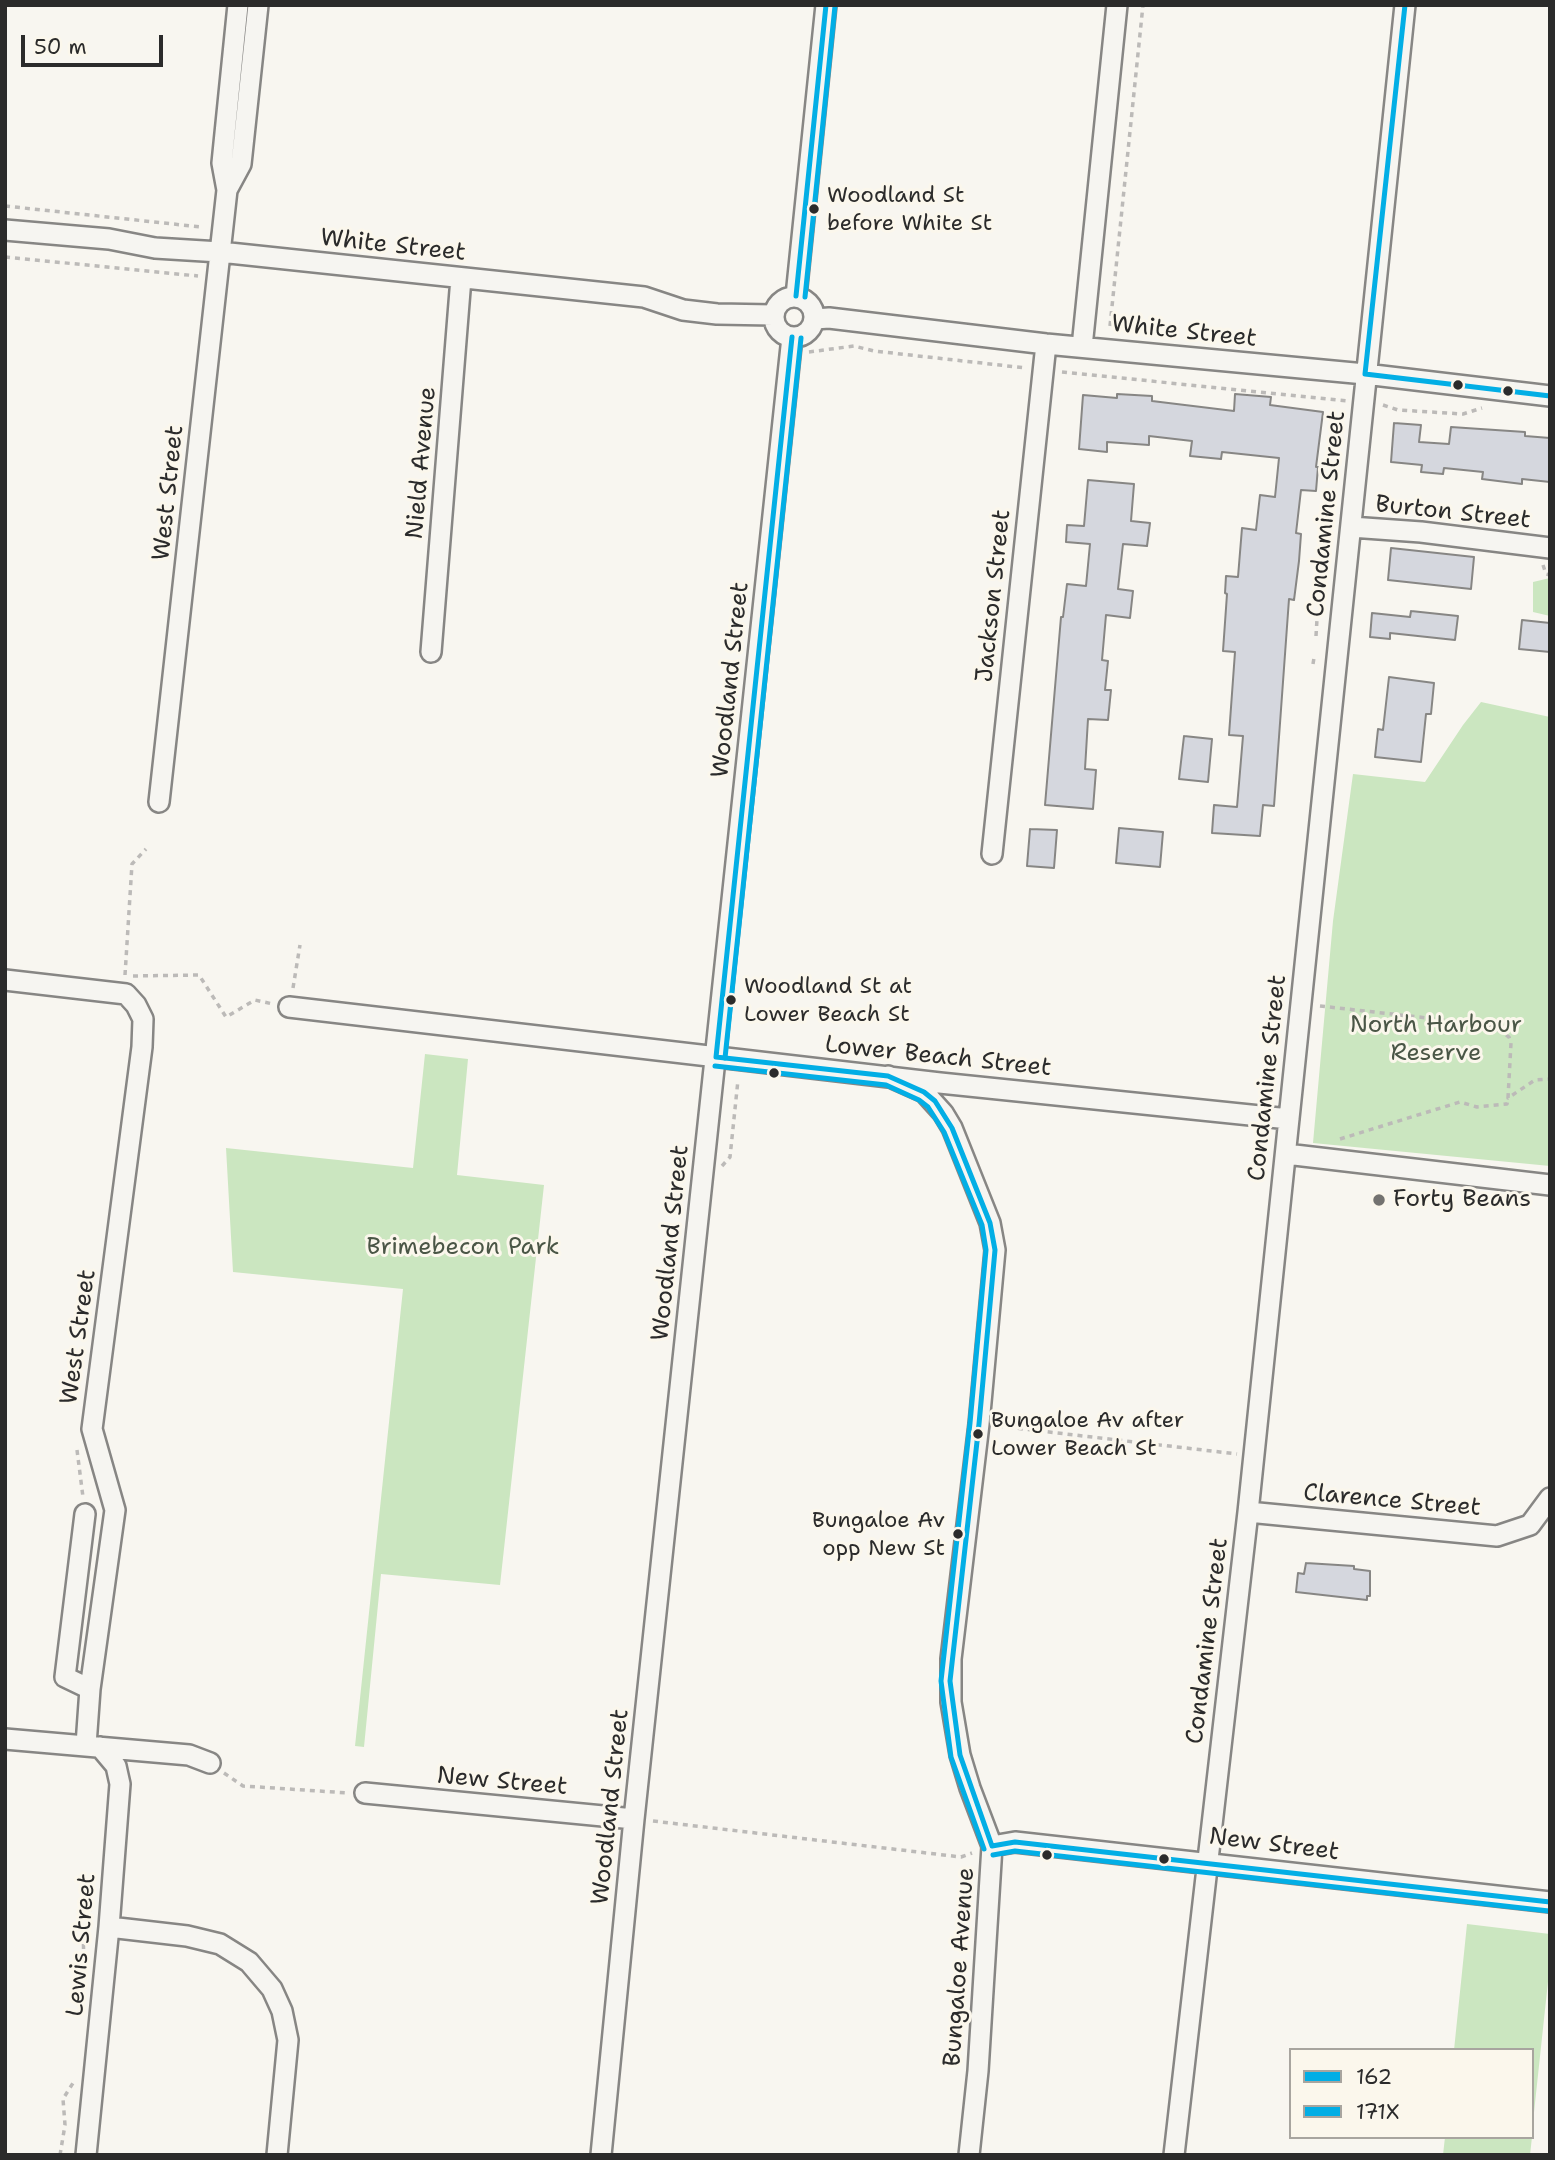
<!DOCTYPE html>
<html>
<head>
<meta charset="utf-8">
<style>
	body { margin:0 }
	#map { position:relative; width:1555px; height:2160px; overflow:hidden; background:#f8f6f0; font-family:"Shantell Sans",sans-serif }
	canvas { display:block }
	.frame { position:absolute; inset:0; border:7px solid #2b2b2b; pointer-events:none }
	.legend { position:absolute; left:1289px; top:2048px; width:245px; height:91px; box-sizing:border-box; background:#fbf7ec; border:2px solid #a8a59f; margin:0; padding:9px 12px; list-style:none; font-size:21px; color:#2b2b2b }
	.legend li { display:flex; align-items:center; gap:14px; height:35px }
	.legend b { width:35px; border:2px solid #a8a59f }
	.scale { position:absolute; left:21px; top:35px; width:142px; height:32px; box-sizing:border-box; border:4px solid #2b2b2b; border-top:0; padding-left:9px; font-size:21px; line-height:24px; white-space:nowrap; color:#2b2b2b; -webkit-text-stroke:5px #fbf7ec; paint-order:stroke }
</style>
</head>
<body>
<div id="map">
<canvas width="1555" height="2160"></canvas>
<div class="frame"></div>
<ul class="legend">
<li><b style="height:9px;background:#02aee5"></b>162</li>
<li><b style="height:9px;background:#02aee5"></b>171X</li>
</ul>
<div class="scale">50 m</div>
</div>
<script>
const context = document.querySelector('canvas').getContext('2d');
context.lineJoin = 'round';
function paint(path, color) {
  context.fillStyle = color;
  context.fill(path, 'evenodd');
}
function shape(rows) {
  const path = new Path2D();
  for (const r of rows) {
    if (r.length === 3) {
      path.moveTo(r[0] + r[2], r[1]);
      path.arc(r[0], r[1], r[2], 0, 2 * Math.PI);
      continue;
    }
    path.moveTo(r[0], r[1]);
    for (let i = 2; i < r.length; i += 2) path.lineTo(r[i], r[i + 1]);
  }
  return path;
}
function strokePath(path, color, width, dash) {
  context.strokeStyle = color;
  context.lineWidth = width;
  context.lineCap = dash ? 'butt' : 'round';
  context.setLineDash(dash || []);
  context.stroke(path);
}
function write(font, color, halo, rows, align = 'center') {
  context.font = font + ' "Shantell Sans",sans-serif';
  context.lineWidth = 6;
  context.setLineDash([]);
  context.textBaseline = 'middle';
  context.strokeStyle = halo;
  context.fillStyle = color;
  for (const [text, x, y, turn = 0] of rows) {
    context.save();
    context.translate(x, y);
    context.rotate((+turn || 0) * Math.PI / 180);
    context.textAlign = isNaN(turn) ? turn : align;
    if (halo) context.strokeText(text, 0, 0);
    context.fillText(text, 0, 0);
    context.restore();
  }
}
paint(shape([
	[1550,578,1550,616,1533,612,1533,582],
	[1481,702,1550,717,1550,1166,1313,1143,1333,921,1353,774,1425,782,1463,725],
	[425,1054,468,1059,457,1175,544,1185,500,1585,381,1574,364,1747,355,1746,403,1289,233,1272,226,1148,413,1168],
	[1467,1924,1550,1934,1550,1963,1532,2131,1532,2050,1454,2050],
	[1445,2137,1532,2137,1530,2155,1443,2155]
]), '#cbe6c0');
const building = shape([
	[1117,394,1152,396,1152,401,1234,411,1235,394,1271,397,1270,405,1323,412,1316,467,1318,467,1316,491,1301,490,1296,533,1301,534,1299,561,1294,600,1289,599,1274,806,1263,805,1260,836,1212,833,1214,805,1237,807,1243,736,1229,735,1235,652,1223,651,1227,594,1225,593,1226,576,1238,577,1242,528,1256,530,1260,495,1275,497,1279,458,1222,452,1221,459,1190,456,1192,441,1149,436,1149,445,1107,442,1107,452,1079,449,1083,395,1117,398,1117,394],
	[1394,423,1421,425,1419,442,1449,444,1451,427,1525,432,1525,436,1550,438,1550,482,1522,479,1522,484,1482,479,1483,472,1444,468,1443,474,1421,472,1422,465,1391,462,1394,423],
	[1088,480,1134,484,1131,521,1150,523,1147,546,1123,544,1118,589,1133,591,1130,618,1106,615,1102,660,1108,661,1105,690,1111,690,1108,720,1088,719,1085,769,1096,770,1093,809,1045,805,1061,617,1063,617,1067,584,1086,586,1090,544,1066,542,1067,525,1084,526,1088,480],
	[1391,548,1474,557,1471,589,1388,580,1391,548],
	[1411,611,1458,616,1455,640,1390,633,1390,639,1370,637,1372,613,1410,617,1411,611],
	[1522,620,1550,623,1550,652,1519,649,1522,620],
	[1389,677,1434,683,1431,714,1426,714,1421,762,1375,757,1378,729,1383,730,1389,677],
	[1184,736,1212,739,1208,782,1179,779,1184,736],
	[1119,828,1163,832,1160,867,1116,863,1119,828],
	[1030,829,1057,830,1054,868,1027,866,1030,829],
	[1306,1563,1354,1566,1354,1569,1370,1571,1370,1596,1367,1596,1367,1600,1296,1592,1298,1573,1304,1574,1306,1563]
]);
paint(building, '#d5d7de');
strokePath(building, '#878684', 2);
const minor = shape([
	[227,190,241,164,258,5],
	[5,230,109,239,155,248,220,252,644,297,683,310,717,314,773,315],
	[796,296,826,5],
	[794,317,20],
	[815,319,829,318,1046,344,1365,374,1550,396],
	[1082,347,1117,5],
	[1351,527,1421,532,1550,548],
	[431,652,461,278],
	[159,802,227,190,222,163,238,5],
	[992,854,1046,344],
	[5,980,126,994,136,1005,143,1019,142,1047,92,1429,115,1510,90,1689,86,1745],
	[289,1007,940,1083,1289,1119],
	[888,1076,924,1092,943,1113,952,1128,990,1223,995,1250,979,1424,951,1659,951,1702,960,1755,970,1788,992,1846,978,2071,969,2155],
	[1286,1154,1550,1185],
	[1248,1512,1497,1536,1530,1525,1550,1498],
	[85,1514,65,1677,90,1689],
	[5,1739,189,1755,210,1763],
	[365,1793,634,1819],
	[992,1846,1015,1842,1550,1902],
	[109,1927,187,1936,220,1944,249,1962,272,1989,282,2011,288,2040,277,2155],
	[86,2155,109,1927,120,1784,116,1766,100,1747],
	[601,2155,634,1819,792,337],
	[1174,2155,1248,1512,1405,5]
]);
strokePath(minor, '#878684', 24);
strokePath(shape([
	[5,206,201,227],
	[5,257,198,276],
	[1110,326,1143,5],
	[809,352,854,346,874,351,1026,368],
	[1062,372,1347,401],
	[1383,405,1398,410,1463,414,1482,408],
	[1326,529,1327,521],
	[1326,537,1326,532],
	[1323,563,1324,552],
	[1543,565,1546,574,1550,575],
	[1321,588,1322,581],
	[1316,636,1317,619],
	[1313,664,1314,658],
	[125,975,132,864,146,849],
	[133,976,199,975,226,1017,255,1000,273,1004],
	[293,988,300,945],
	[1320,1006,1490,1025,1509,1037,1511,1043,1508,1098,1535,1080,1550,1079],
	[1340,1139,1460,1102,1477,1107,1507,1104,1508,1098],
	[722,1166,730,1157,738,1080],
	[998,1426,1237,1454],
	[77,1450,83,1497],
	[224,1773,243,1786,349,1793],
	[653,1821,961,1857,972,1853],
	[84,1969,83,1925,91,1908],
	[60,2155,65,2125,63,2099,73,2083]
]), '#bcbab8', 3.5, [5, 5]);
strokePath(minor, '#f6f5f1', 19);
strokePath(shape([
	[796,296,826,5],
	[1365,374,1405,5],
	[1365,374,1550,396],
	[716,1057,888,1076,924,1092,935,1101,952,1128,990,1223,995,1250,979,1424,950,1681,960,1755,992,1846],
	[716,1057,792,337],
	[992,1846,1015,1842,1550,1902]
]), '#02aee5', 5);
strokePath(shape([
	[805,297,835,6],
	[725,1058,801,338],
	[715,1066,886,1085,919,1100,928,1107,944,1132,982,1225,986,1250,970,1423,941,1681,951,1757,984,1849],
	[993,1855,1015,1851,1549,1911]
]), '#02aee5', 5);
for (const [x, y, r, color] of [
	[814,209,6,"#2b2b2b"],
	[1458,385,6,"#2b2b2b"],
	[1508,391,6,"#2b2b2b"],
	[731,1000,6,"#2b2b2b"],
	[774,1073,6,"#2b2b2b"],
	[1379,1200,7,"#737270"],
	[978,1434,6,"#2b2b2b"],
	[958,1534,6,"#2b2b2b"],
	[1047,1855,6,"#2b2b2b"],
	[1164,1859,6,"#2b2b2b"]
]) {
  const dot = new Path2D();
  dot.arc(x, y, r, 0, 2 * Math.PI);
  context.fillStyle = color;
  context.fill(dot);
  strokePath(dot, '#fbf7ec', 2.5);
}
write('22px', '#2b2b2b', '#fbf7ec', [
	["Woodland St",827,196],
	["before White St",827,224],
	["Woodland St at",744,987],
	["Lower Beach St",744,1015],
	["Bungaloe Av after",991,1421],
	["Lower Beach St",991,1449],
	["Bungaloe Av",945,1521,"right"],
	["opp New St",945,1549,"right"]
], 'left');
write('24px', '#2b2b2b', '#fbf7ec', [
	["White Street",393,246,6],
	["White Street",1184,332,6],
	["Nield Avenue",422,463,-85],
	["West Street",169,493,-84],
	["Burton Street",1453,513,6],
	["Condamine Street",1327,514,-84],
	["Jackson Street",994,596,-84],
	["Woodland Street",731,680,-84],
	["Lower Beach Street",938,1057,6],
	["Condamine Street",1268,1078,-84],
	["Woodland Street",671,1243,-84],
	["West Street",79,1337,-82],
	["Clarence Street",1392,1501,5],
	["Condamine Street",1208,1641,-83],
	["New Street",502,1782,5],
	["Woodland Street",611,1807,-84],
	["New Street",1274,1845,7],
	["Lewis Street",82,1945,-85],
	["Bungaloe Avenue",960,1967,-86]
]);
write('24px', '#4a5646', '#fbf7ec', [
	["North Harbour",1436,1026],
	["Reserve",1436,1054],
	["Brimebecon Park",463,1248]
]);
write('24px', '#2b2b2b', '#fbf7ec', [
	["Forty Beans",1393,1200]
], 'left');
</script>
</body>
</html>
